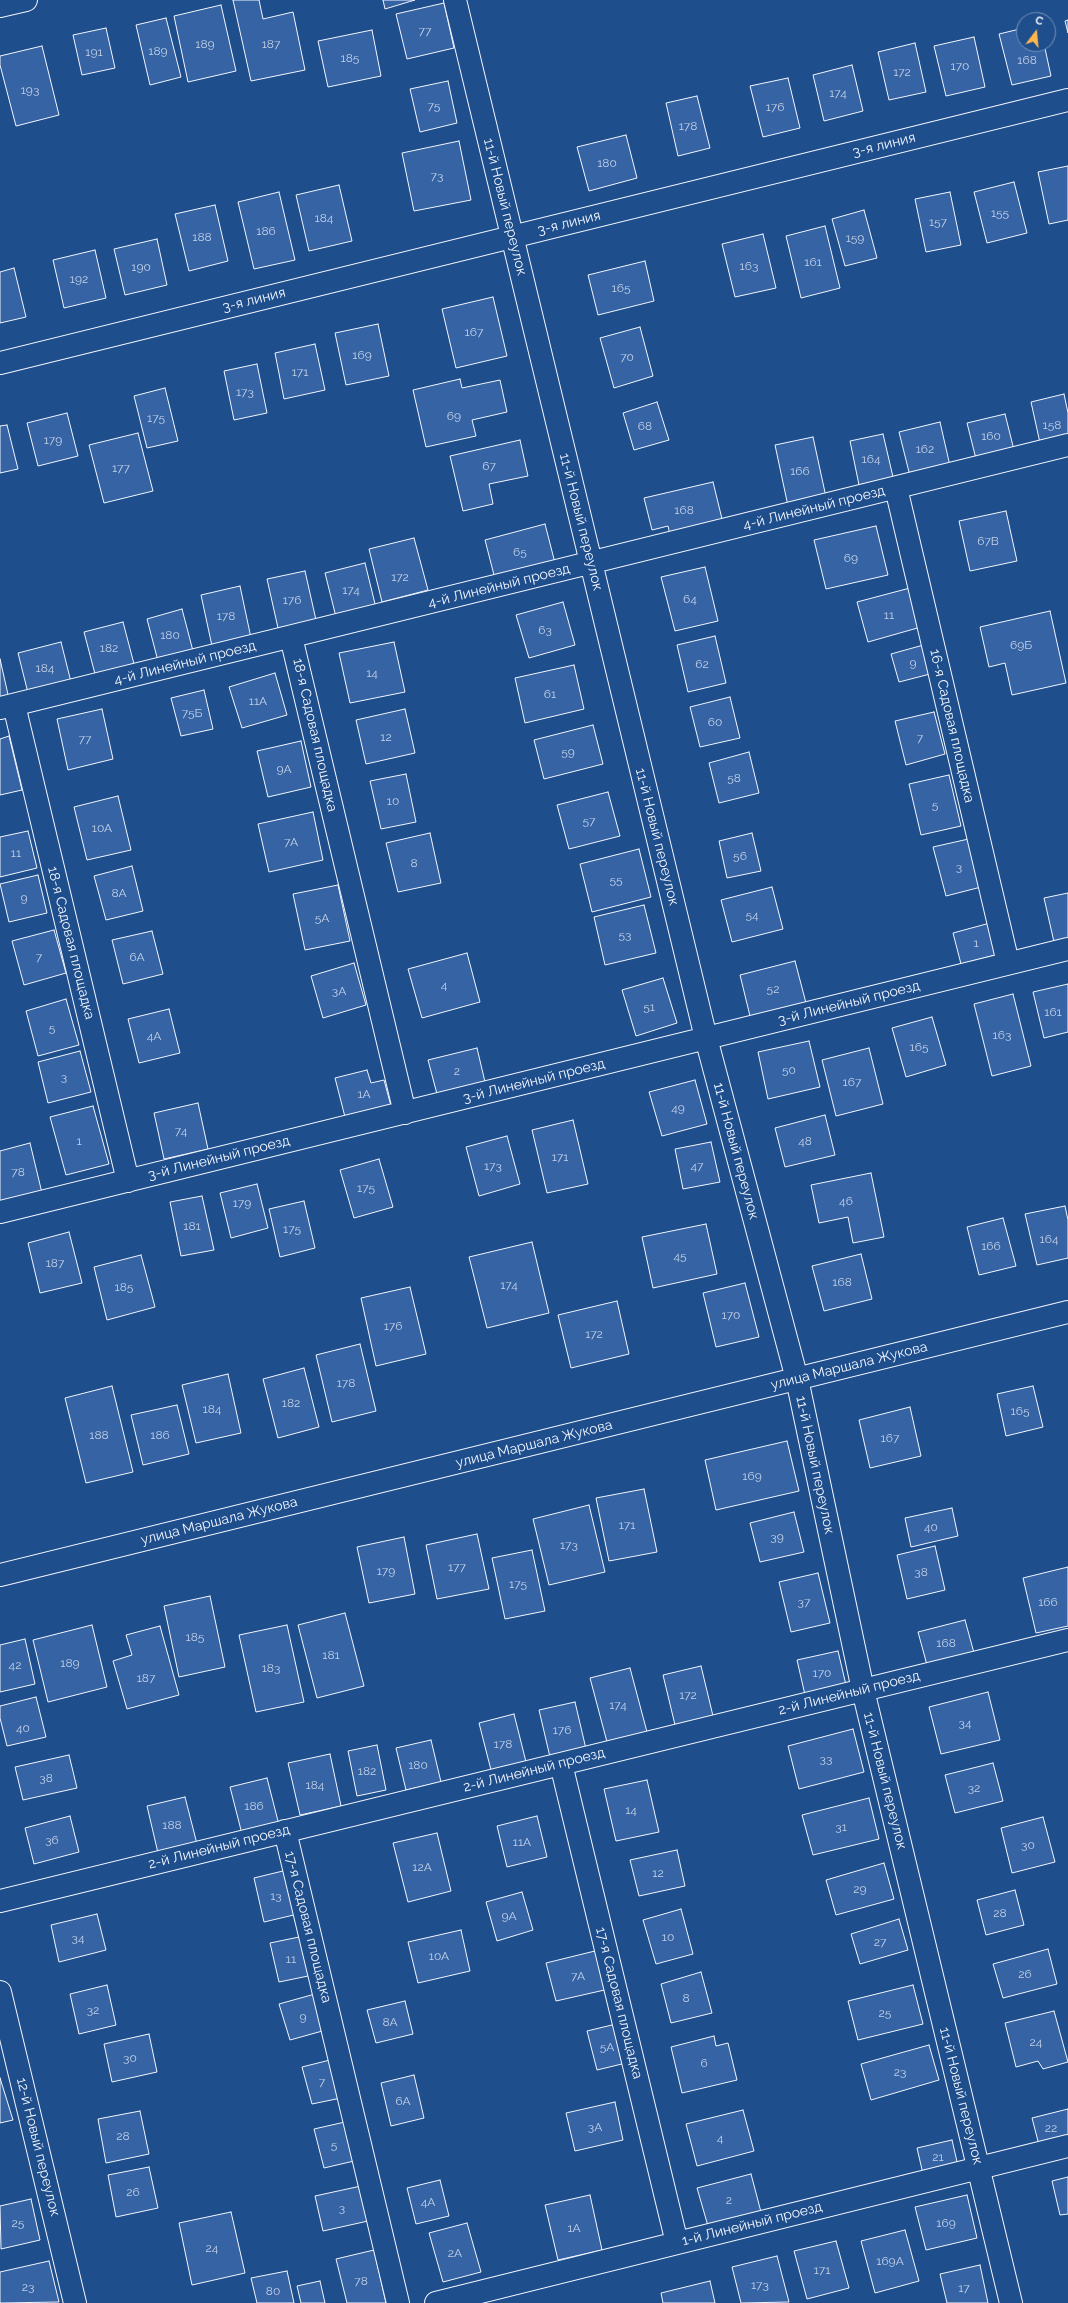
<!DOCTYPE html>
<html>
<head>
<meta charset="utf-8">
<style>
	body { margin:0 }
	#map { position:relative; width:1068px; height:2303px; overflow:hidden; background:#1f4e8c; font-family:Raleway,sans-serif }
	canvas { display:block }
	.north { position:absolute; left:1016px; top:12px; width:40px; height:40px; box-sizing:border-box; background:#1f4e8c; border:1px solid #7391ba; border-radius:50%; rotate:16deg; font-size:11px; font-weight:700; line-height:16px; text-align:center; color:#f2f6ff }
	.north::after { content:''; display:block; margin:auto; width:14px; height:18px; background:#ffb74d; clip-path:polygon(50% 0,100% 100%,50% 72%,0 100%) }
</style>
</head>
<body>
<div id="map">
<canvas width="1068" height="2303"></canvas>
<div class="north">С</div>
</div>
<script>
const context = document.querySelector('canvas').getContext('2d');
context.lineJoin = 'round';
function paint(path, color) {
  context.fillStyle = color;
  context.fill(path, 'evenodd');
}
function shape(rows) {
  const path = new Path2D();
  for (const r of rows) {
    path.moveTo(r[0], r[1]);
    for (let i = 2; i < r.length; i += 2) path.lineTo(r[i], r[i + 1]);
  }
  return path;
}
function strokePath(path, color, width, dash) {
  context.strokeStyle = color;
  context.lineWidth = width;
  context.lineCap = dash ? 'butt' : 'round';
  context.setLineDash(dash || []);
  context.stroke(path);
}
function write(font, color, halo, rows, align = 'center') {
  context.font = font + ' Raleway,sans-serif';
  context.lineWidth = 3;
  context.setLineDash([]);
  context.textBaseline = 'middle';
  context.strokeStyle = halo;
  context.fillStyle = color;
  for (const [text, x, y, turn = 0] of rows) {
    context.save();
    context.translate(x, y);
    context.rotate((+turn || 0) * Math.PI / 180);
    context.textAlign = isNaN(turn) ? turn : align;
    if (halo) context.strokeText(text, 0, 0);
    context.fillText(text, 0, 0);
    context.restore();
  }
}
const building = shape([
	[233,0,259,0,263,19,293,12,305,70,251,81,233,0],
	[383,0,415,0,385,9,383,0],
	[444,3,454,48,407,59,396,14,444,3],
	[221,5,236,71,188,82,174,16,221,5],
	[166,18,181,77,150,85,136,25,166,18],
	[1068,20,1068,33,1065,21,1068,20],
	[106,28,115,68,82,75,73,35,106,28],
	[1024,28,1024,44,1044,44,1051,76,1012,85,999,34,1024,28],
	[372,30,381,76,328,87,318,41,372,30],
	[974,37,985,87,946,96,934,46,974,37],
	[915,43,926,92,889,100,878,52,915,43],
	[42,46,59,115,16,126,0,65,0,56,42,46],
	[852,65,863,111,824,121,813,75,852,65],
	[788,78,800,128,763,137,750,86,788,78],
	[448,81,457,123,420,132,410,89,448,81],
	[697,96,710,148,678,156,666,103,697,96],
	[626,135,637,178,589,191,577,147,626,135],
	[459,141,471,200,414,211,402,153,459,141],
	[1068,166,1068,220,1049,224,1038,172,1068,166],
	[1014,182,1027,233,987,243,974,192,1014,182],
	[339,185,352,241,309,251,296,195,339,185],
	[279,192,295,260,254,269,238,202,279,192],
	[950,192,961,245,926,252,915,199,950,192],
	[215,205,228,261,189,271,175,214,215,205],
	[864,210,877,258,845,266,832,219,864,210],
	[825,226,840,288,801,298,786,236,825,226],
	[763,234,776,288,735,297,722,244,763,234],
	[157,239,167,285,125,295,114,249,157,239],
	[95,250,106,298,64,308,53,260,95,250],
	[645,261,654,301,598,315,588,275,645,261],
	[14,268,26,317,0,323,0,272,14,268],
	[493,297,507,356,456,368,442,309,493,297],
	[378,324,389,376,346,385,335,333,378,324],
	[640,327,653,376,614,388,600,338,640,327],
	[315,344,325,390,284,399,275,353,315,344],
	[257,364,267,413,234,420,224,371,257,364],
	[460,379,462,388,500,380,507,412,472,420,476,436,426,447,413,390,460,379],
	[165,388,178,441,147,448,134,396,165,388],
	[1064,394,1068,413,1068,437,1040,443,1031,402,1064,394],
	[657,402,669,440,634,450,623,413,657,402],
	[67,413,78,456,38,466,27,423,67,413],
	[1005,414,1014,450,976,459,967,423,1005,414],
	[940,422,950,466,910,476,899,432,940,422],
	[7,425,18,469,0,473,0,426,7,425],
	[138,433,153,491,104,503,89,445,138,433],
	[883,434,893,477,859,485,850,441,883,434],
	[813,437,826,497,788,506,775,445,813,437],
	[520,440,528,476,489,484,493,504,463,511,450,456,520,440],
	[713,482,723,523,670,535,668,526,652,530,644,498,713,482],
	[1006,511,1017,561,970,571,959,521,1006,511],
	[545,524,555,563,495,579,485,540,545,524],
	[876,526,888,575,826,589,814,540,876,526],
	[414,538,428,590,382,602,369,549,414,538],
	[365,563,376,608,336,617,325,573,365,563],
	[705,567,718,621,675,631,661,577,705,567],
	[305,571,316,620,278,628,267,579,305,571],
	[240,586,251,638,212,646,201,595,240,586],
	[910,588,921,627,868,642,857,602,910,588],
	[563,602,575,645,529,658,516,615,563,602],
	[182,609,193,651,158,661,147,619,182,609],
	[1050,611,1066,683,1012,695,1005,663,989,667,980,627,1050,611],
	[123,622,134,664,95,674,84,632,123,622],
	[715,636,726,683,688,692,677,645,715,636],
	[61,642,71,682,28,693,18,653,61,642],
	[394,642,405,692,350,703,339,653,394,642],
	[927,644,934,673,899,682,891,654,927,644],
	[0,659,9,699,0,701,0,659],
	[574,665,584,709,525,723,515,678,574,665],
	[275,673,287,715,242,728,229,687,275,673],
	[204,690,213,729,181,736,171,698,204,690],
	[730,697,740,738,700,747,690,707,730,697],
	[102,709,113,759,68,770,57,719,102,709],
	[405,709,415,753,366,764,356,720,405,709],
	[934,712,945,754,906,765,895,721,934,712],
	[593,725,603,764,544,779,534,740,593,725],
	[9,736,22,790,0,795,0,739,9,736],
	[301,741,311,787,268,797,257,751,301,741],
	[749,752,759,793,719,803,709,763,749,752],
	[406,774,416,822,381,829,370,781,406,774],
	[949,775,961,826,921,835,909,784,949,775],
	[608,792,620,836,569,849,557,805,608,792],
	[118,796,131,850,87,860,74,807,118,796],
	[313,812,323,860,269,872,258,824,313,812],
	[28,831,37,868,0,877,0,837,28,831],
	[430,833,441,883,398,892,386,843,430,833],
	[752,833,761,871,727,878,719,841,752,833],
	[973,838,985,886,946,896,933,847,973,838],
	[639,849,651,897,592,912,580,864,639,849],
	[132,866,143,911,106,920,94,876,132,866],
	[38,875,47,913,9,922,0,884,38,875],
	[338,885,350,941,305,950,293,894,338,885],
	[772,887,783,929,732,942,721,900,772,887],
	[1068,893,1068,939,1054,942,1044,898,1068,893],
	[644,905,656,953,605,965,594,917,644,905],
	[990,923,999,954,961,964,953,933,990,923],
	[54,930,66,973,24,985,12,941,54,930],
	[152,931,163,974,123,984,112,940,152,931],
	[467,953,480,1002,422,1018,408,969,467,953],
	[795,961,806,1003,750,1016,740,975,795,961],
	[354,963,366,1005,323,1018,311,976,354,963],
	[663,978,677,1023,636,1036,622,990,663,978],
	[1068,984,1068,1032,1044,1038,1033,992,1068,984],
	[1013,994,1031,1066,992,1076,974,1004,1013,994],
	[66,999,79,1045,38,1056,26,1011,66,999],
	[169,1009,180,1053,139,1063,128,1019,169,1009],
	[932,1017,946,1065,906,1077,892,1028,932,1017],
	[809,1041,820,1087,768,1099,758,1052,809,1041],
	[477,1048,485,1082,437,1094,428,1060,477,1048],
	[869,1048,883,1104,836,1116,822,1060,869,1048],
	[80,1051,91,1092,48,1103,38,1062,80,1051],
	[367,1070,371,1083,384,1080,391,1106,345,1117,335,1078,367,1070],
	[695,1080,707,1124,662,1136,649,1092,695,1080],
	[198,1103,208,1149,164,1159,154,1113,198,1103],
	[93,1106,109,1164,66,1175,50,1117,93,1106],
	[825,1115,835,1155,785,1167,775,1128,825,1115],
	[573,1120,588,1184,547,1193,532,1130,573,1120],
	[507,1136,520,1184,479,1196,466,1147,507,1136],
	[711,1142,720,1182,683,1189,675,1149,711,1142],
	[30,1143,42,1193,0,1204,0,1151,30,1143],
	[379,1159,393,1207,354,1218,340,1170,379,1159],
	[871,1173,884,1237,853,1243,848,1217,819,1223,811,1185,871,1173],
	[257,1184,268,1228,231,1238,220,1193,257,1184],
	[202,1196,214,1250,181,1256,170,1202,202,1196],
	[304,1201,315,1248,280,1257,269,1209,304,1201],
	[1065,1206,1068,1220,1068,1258,1037,1265,1025,1214,1065,1206],
	[1003,1218,1016,1266,979,1275,967,1227,1003,1218],
	[706,1224,717,1274,653,1288,642,1237,706,1224],
	[69,1232,82,1283,40,1293,28,1243,69,1232],
	[532,1242,549,1313,487,1328,469,1257,532,1242],
	[861,1254,872,1299,824,1311,812,1266,861,1254],
	[141,1255,155,1307,107,1320,94,1267,141,1255],
	[745,1283,759,1337,716,1347,703,1293,745,1283],
	[410,1287,426,1354,376,1366,361,1298,410,1287],
	[617,1301,629,1354,571,1368,558,1315,617,1301],
	[360,1344,376,1411,332,1422,316,1355,360,1344],
	[304,1368,319,1427,278,1438,263,1379,304,1368],
	[228,1374,241,1433,196,1443,182,1385,228,1374],
	[112,1386,133,1472,86,1483,65,1398,112,1386],
	[1033,1386,1043,1427,1006,1436,997,1394,1033,1386],
	[177,1405,189,1454,143,1465,131,1415,177,1405],
	[910,1407,921,1456,870,1468,859,1420,910,1407],
	[787,1441,799,1491,716,1510,705,1460,787,1441],
	[644,1489,657,1552,609,1561,596,1498,644,1489],
	[589,1505,605,1572,549,1585,533,1519,589,1505],
	[952,1508,958,1536,911,1547,905,1518,952,1508],
	[794,1512,804,1552,760,1562,750,1523,794,1512],
	[477,1534,489,1589,437,1599,426,1545,477,1534],
	[404,1537,415,1594,369,1603,357,1547,404,1537],
	[935,1546,945,1590,907,1599,897,1555,935,1546],
	[532,1550,545,1611,505,1619,492,1558,532,1550],
	[1068,1567,1068,1626,1036,1633,1023,1578,1068,1567],
	[818,1573,830,1623,791,1632,779,1582,818,1573],
	[210,1596,225,1667,179,1677,164,1606,210,1596],
	[345,1613,364,1686,317,1698,298,1625,345,1613],
	[965,1620,974,1653,927,1665,918,1632,965,1620],
	[92,1625,107,1687,48,1702,33,1640,92,1625],
	[287,1625,304,1702,256,1712,239,1635,287,1625],
	[160,1626,179,1695,127,1709,113,1661,132,1655,126,1635,160,1626],
	[25,1639,35,1684,0,1692,0,1645,25,1639],
	[838,1651,846,1685,805,1695,797,1660,838,1651],
	[701,1666,713,1716,675,1725,663,1675,701,1666],
	[630,1668,647,1732,607,1742,590,1678,630,1668],
	[988,1692,1000,1740,941,1754,929,1707,988,1692],
	[36,1697,46,1737,7,1746,0,1718,0,1706,36,1697],
	[575,1702,586,1749,550,1757,539,1710,575,1702],
	[514,1714,527,1766,492,1774,479,1723,514,1714],
	[853,1729,864,1772,799,1789,788,1746,853,1729],
	[431,1740,441,1782,406,1790,396,1748,431,1740],
	[377,1745,386,1790,357,1796,348,1751,377,1745],
	[330,1754,341,1806,300,1815,288,1763,330,1754],
	[69,1755,77,1788,23,1800,15,1767,69,1755],
	[993,1763,1003,1801,955,1813,945,1775,993,1763],
	[267,1778,279,1825,242,1834,230,1787,267,1778],
	[647,1780,659,1832,616,1841,604,1789,647,1780],
	[185,1797,197,1844,158,1853,147,1806,185,1797],
	[869,1798,879,1839,813,1855,802,1815,869,1798],
	[70,1816,79,1852,34,1864,25,1828,70,1816],
	[537,1816,547,1857,507,1867,497,1826,537,1816],
	[1043,1817,1055,1862,1012,1873,1001,1828,1043,1817],
	[437,1833,451,1891,408,1902,393,1843,437,1833],
	[677,1850,685,1886,639,1896,630,1860,677,1850],
	[884,1863,894,1899,836,1915,826,1880,884,1863],
	[287,1870,298,1914,264,1922,254,1878,287,1870],
	[1015,1890,1024,1925,986,1935,977,1900,1015,1890],
	[522,1892,533,1930,497,1941,486,1902,522,1892],
	[681,1909,693,1954,656,1964,643,1920,681,1909],
	[97,1914,106,1950,59,1962,51,1925,97,1914],
	[899,1919,908,1950,860,1964,851,1934,899,1919],
	[461,1930,470,1971,418,1983,408,1942,461,1930],
	[304,1936,313,1975,279,1982,270,1943,304,1936],
	[1048,1949,1057,1984,1003,1998,993,1964,1048,1949],
	[599,1950,609,1989,556,2001,546,1963,599,1950],
	[701,1972,712,2013,671,2023,661,1984,701,1972],
	[107,1985,116,2025,79,2034,70,1994,107,1985],
	[913,1985,923,2024,858,2040,848,2001,913,1985],
	[315,1994,326,2030,290,2040,279,2004,315,1994],
	[405,2001,413,2034,376,2043,367,2010,405,2001],
	[1054,2011,1068,2062,1043,2069,1038,2061,1016,2067,1005,2023,1054,2011],
	[616,2024,626,2063,597,2070,587,2031,616,2024],
	[149,2034,157,2072,112,2082,104,2044,149,2034],
	[714,2036,716,2046,728,2043,737,2080,682,2093,671,2047,714,2036],
	[929,2045,939,2080,871,2100,861,2064,929,2045],
	[334,2059,341,2098,312,2104,302,2067,334,2059],
	[414,2075,424,2118,391,2126,381,2083,414,2075],
	[0,2078,13,2120,0,2123,0,2078],
	[615,2102,623,2140,575,2151,566,2113,615,2102],
	[1068,2109,1068,2138,1039,2145,1032,2118,1068,2109],
	[743,2110,754,2151,697,2166,686,2124,743,2110],
	[140,2111,149,2154,106,2163,98,2119,140,2111],
	[345,2122,354,2161,324,2168,314,2129,345,2122],
	[952,2140,958,2166,923,2174,917,2148,952,2140],
	[149,2167,158,2208,116,2217,108,2175,149,2167],
	[751,2174,761,2212,708,2226,697,2188,751,2174],
	[1068,2177,1068,2214,1060,2215,1052,2181,1068,2177],
	[440,2180,449,2216,416,2224,407,2188,440,2180],
	[361,2186,368,2221,323,2231,315,2196,361,2186],
	[590,2195,602,2250,558,2260,545,2205,590,2195],
	[967,2195,977,2238,926,2250,915,2207,967,2195],
	[31,2199,40,2240,1,2249,0,2206,31,2199],
	[231,2212,245,2273,192,2285,179,2223,231,2212],
	[467,2223,481,2272,443,2282,429,2233,467,2223],
	[905,2230,919,2281,875,2293,861,2241,905,2230],
	[836,2241,849,2288,807,2299,794,2251,836,2241],
	[374,2250,386,2303,347,2303,336,2259,374,2250],
	[777,2256,789,2302,741,2303,732,2267,777,2256],
	[49,2261,59,2302,0,2303,0,2272,49,2261],
	[980,2265,988,2303,947,2303,940,2274,980,2265],
	[287,2271,294,2303,257,2303,251,2278,287,2271],
	[320,2281,325,2303,301,2303,297,2286,320,2281],
	[710,2281,715,2303,663,2303,661,2293,710,2281]
]);
paint(building, '#3563a3');
strokePath(building, '#f2f6ff', 1);
const minor = shape([
	[455,0,706,1038,797,1379,863,1690,1011,2303],
	[0,6,26,0],
	[0,363,1068,100],
	[896,488,1008,963],
	[291,637,405,1113],
	[14,705,128,1181],
	[0,708,1068,445],
	[0,1212,1068,949],
	[561,1764,677,2243],
	[285,1831,398,2303],
	[0,1901,1068,1640],
	[0,1992,75,2303],
	[436,2303,1068,2146]
]);
const major = shape([
	[0,1575,1068,1312]
]);
strokePath(minor, '#f2f6ff', 24);
strokePath(major, '#f2f6ff', 24);
strokePath(minor, '#1f4e8c', 22);
strokePath(major, '#1f4e8c', 22);
write('12px', '#c3d1e8', null, [
	["77",425,31],
	["189",205,44],
	["187",271,44],
	["189",158,51],
	["191",94,52],
	["185",350,58],
	["168",1027,60],
	["170",960,66],
	["172",902,72],
	["193",30,90],
	["174",838,93],
	["75",434,106],
	["176",775,107],
	["178",688,126],
	["180",607,163],
	["73",437,176],
	["155",1000,213],
	["184",324,218],
	["157",938,222],
	["186",266,231],
	["188",202,237],
	["159",855,238],
	["161",813,262],
	["163",749,266],
	["190",141,267],
	["192",79,279],
	["165",621,288],
	["167",474,332],
	["169",362,355],
	["70",627,357],
	["171",300,372],
	["173",245,392],
	["69",454,416],
	["175",156,418],
	["158",1052,425],
	["68",645,426],
	["160",991,436],
	["179",53,440],
	["162",925,449],
	["164",871,459],
	["67",489,466],
	["177",121,468],
	["166",800,471],
	["168",684,510],
	["67В",988,541],
	["65",520,552],
	["69",851,558],
	["172",400,577],
	["174",351,590],
	["64",690,599],
	["176",292,600],
	["11",889,615],
	["178",226,616],
	["63",545,630],
	["180",170,635],
	["69Б",1021,645],
	["182",109,648],
	["9",913,663],
	["62",702,664],
	["184",45,668],
	["14",372,673],
	["61",550,694],
	["11А",258,701],
	["75Б",192,713],
	["60",715,722],
	["12",386,737],
	["7",920,738],
	["77",85,739],
	["59",568,752],
	["9А",284,769],
	["58",734,778],
	["10",393,801],
	["5",935,805],
	["57",589,821],
	["10А",102,828],
	["7А",291,842],
	["11",16,853],
	["56",740,856],
	["8",414,863],
	["3",959,867],
	["55",616,880],
	["8А",119,893],
	["9",24,898],
	["54",752,915],
	["5А",322,918],
	["53",625,935],
	["1",976,943],
	["7",39,957],
	["6А",137,957],
	["4",444,985],
	["52",773,989],
	["3А",339,991],
	["51",649,1007],
	["161",1053,1012],
	["5",52,1028],
	["163",1002,1035],
	["4А",154,1036],
	["165",919,1047],
	["50",789,1070],
	["2",457,1071],
	["3",64,1077],
	["167",852,1082],
	["1А",364,1094],
	["49",678,1108],
	["74",181,1131],
	["1",79,1141],
	["48",805,1141],
	["171",560,1157],
	["173",493,1166],
	["47",697,1166],
	["78",18,1172],
	["175",366,1188],
	["46",846,1201],
	["179",242,1203],
	["181",192,1226],
	["175",292,1229],
	["164",1049,1239],
	["166",991,1246],
	["45",680,1256],
	["187",55,1263],
	["168",842,1282],
	["174",509,1285],
	["185",124,1287],
	["170",731,1315],
	["176",393,1326],
	["172",594,1334],
	["178",346,1383],
	["182",291,1403],
	["184",212,1409],
	["165",1020,1411],
	["188",99,1435],
	["186",160,1435],
	["167",890,1438],
	["169",752,1476],
	["171",627,1525],
	["40",931,1527],
	["39",777,1537],
	["173",569,1545],
	["177",457,1567],
	["179",386,1571],
	["38",921,1572],
	["175",518,1584],
	["37",804,1602],
	["166",1048,1602],
	["185",195,1637],
	["168",946,1643],
	["181",331,1655],
	["189",70,1663],
	["42",15,1665],
	["183",271,1668],
	["170",822,1673],
	["187",146,1678],
	["172",688,1695],
	["174",618,1705],
	["34",965,1723],
	["40",23,1728],
	["176",562,1730],
	["178",503,1744],
	["33",826,1759],
	["180",418,1765],
	["182",367,1771],
	["38",46,1778],
	["184",315,1785],
	["32",974,1788],
	["186",254,1806],
	["14",631,1810],
	["188",172,1825],
	["31",841,1827],
	["36",52,1840],
	["11А",522,1842],
	["30",1028,1845],
	["12А",422,1867],
	["12",658,1873],
	["29",860,1889],
	["13",276,1896],
	["28",1000,1913],
	["9А",509,1916],
	["10",668,1937],
	["34",78,1938],
	["27",880,1942],
	["10А",439,1956],
	["11",291,1959],
	["26",1025,1974],
	["7А",578,1976],
	["8",686,1998],
	["32",93,2010],
	["25",885,2013],
	["9",303,2017],
	["8А",390,2022],
	["24",1036,2042],
	["5А",607,2047],
	["30",130,2058],
	["6",704,2063],
	["23",900,2072],
	["7",322,2082],
	["6А",403,2101],
	["3А",595,2127],
	["22",1051,2128],
	["28",123,2136],
	["4",720,2138],
	["5",334,2145],
	["21",938,2157],
	["26",133,2192],
	["2",729,2200],
	["4А",428,2202],
	["3",342,2208],
	["25",18,2223],
	["169",946,2223],
	["1А",574,2228],
	["24",212,2248],
	["2А",455,2253],
	["169А",890,2261],
	["171",822,2270],
	["78",361,2281],
	["173",760,2285],
	["23",28,2287],
	["17",964,2288],
	["80",273,2291]
]);
write('14px', '#f2f6ff', '#1f4e8c', [
	["3-я линия",884,145,-14],
	["11-й Новый переулок",505,207,76],
	["3-я линия",569,223,-14],
	["3-я линия",254,300,-14],
	["4-й Линейный проезд",814,508,-14],
	["11-й Новый переулок",581,522,76],
	["4-й Линейный проезд",499,586,-14],
	["4-й Линейный проезд",185,663,-14],
	["16-я Садовая площадка",952,726,77],
	["18-я Садовая площадка",315,735,77],
	["11-й Новый переулок",657,837,76],
	["18-я Садовая площадка",71,943,76],
	["3-й Линейный проезд",849,1003,-14],
	["3-й Линейный проезд",534,1081,-14],
	["11-й Новый переулок",736,1151,75],
	["3-й Линейный проезд",219,1158,-14],
	["улица Маршала Жукова",849,1366,-14],
	["улица Маршала Жукова",534,1444,-14],
	["11-й Новый переулок",815,1465,78],
	["улица Маршала Жукова",219,1521,-14],
	["2-й Линейный проезд",849,1693,-14],
	["2-й Линейный проезд",534,1770,-14],
	["11-й Новый переулок",885,1781,76],
	["2-й Линейный проезд",219,1847,-14],
	["17-я Садовая площадка",308,1927,76],
	["17-я Садовая площадка",619,2003,76],
	["11-й Новый переулок",961,2096,76],
	["12-й Новый переулок",38,2147,76],
	["1-й Линейный проезд",752,2224,-14]
]);
</script>
</body>
</html>
